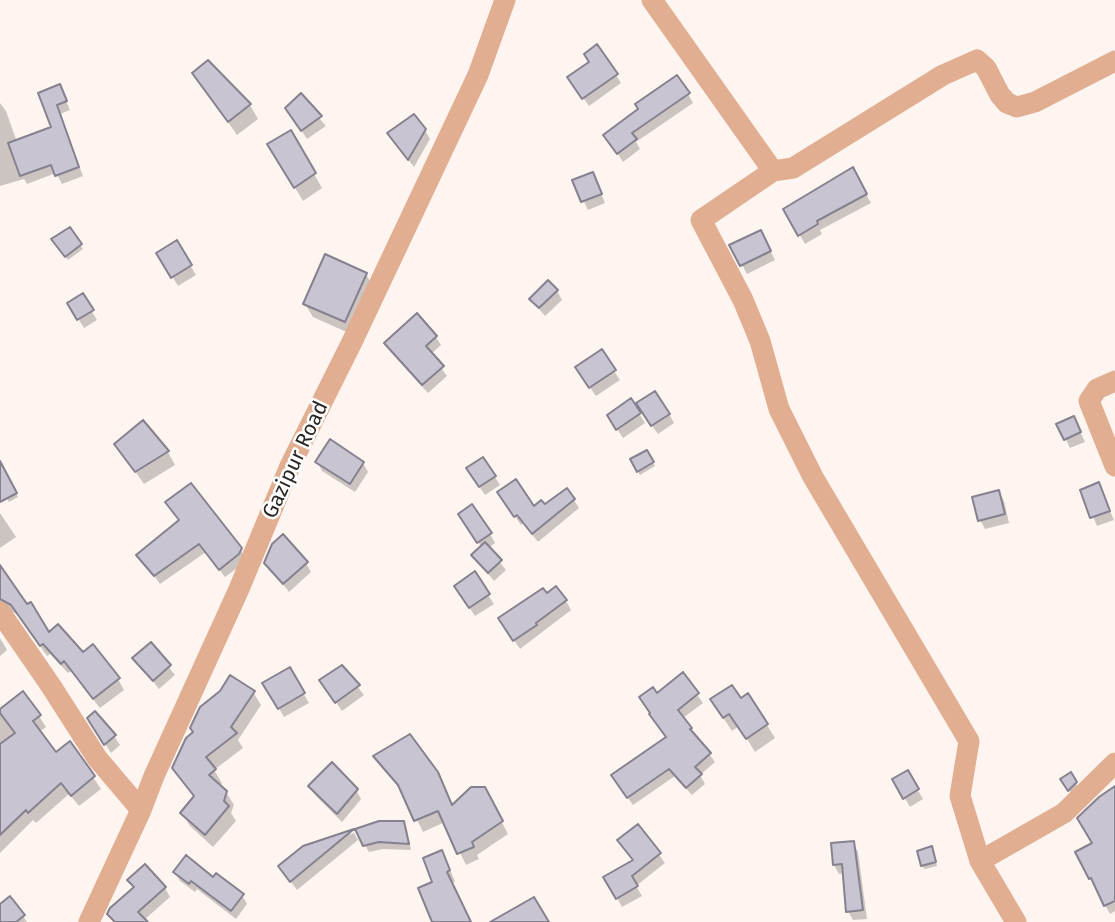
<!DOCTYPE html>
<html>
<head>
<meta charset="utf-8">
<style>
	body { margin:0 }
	canvas { display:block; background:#fef5f0 }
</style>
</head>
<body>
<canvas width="1115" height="922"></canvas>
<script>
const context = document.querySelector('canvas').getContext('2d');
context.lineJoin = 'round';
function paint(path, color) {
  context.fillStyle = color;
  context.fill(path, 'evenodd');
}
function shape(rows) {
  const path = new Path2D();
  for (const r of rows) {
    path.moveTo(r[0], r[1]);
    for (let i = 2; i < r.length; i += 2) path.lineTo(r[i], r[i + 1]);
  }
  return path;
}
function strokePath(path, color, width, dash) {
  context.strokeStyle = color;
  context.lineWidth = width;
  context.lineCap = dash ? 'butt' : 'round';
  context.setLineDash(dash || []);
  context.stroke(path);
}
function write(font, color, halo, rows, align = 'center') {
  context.font = font + ' "Fira Sans",sans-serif';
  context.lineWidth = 5;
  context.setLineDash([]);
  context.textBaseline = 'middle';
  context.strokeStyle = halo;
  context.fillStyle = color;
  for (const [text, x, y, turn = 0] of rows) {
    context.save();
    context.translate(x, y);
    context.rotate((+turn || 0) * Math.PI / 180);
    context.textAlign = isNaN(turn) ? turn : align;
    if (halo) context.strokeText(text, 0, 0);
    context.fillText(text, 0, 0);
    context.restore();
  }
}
paint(shape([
	[208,62,250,105,258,119,237,135,194,73],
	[616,75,621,83,589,106,575,86],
	[60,87,70,110,60,114,83,176,62,184,56,173,27,184,24,179,0,186,0,103,6,111,17,142,53,128],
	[688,94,693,103,636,142,640,149,623,162,611,143],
	[301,96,326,126,307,139,293,118],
	[425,130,430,139,414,167,395,142],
	[290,132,322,188,303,201,269,144],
	[852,170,871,203,820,230,822,234,805,244,785,210],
	[574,181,597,183,605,203,588,210],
	[69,229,83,249,68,260,56,243],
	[765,241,775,260,747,274,732,246],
	[177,243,196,275,178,286,159,254],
	[366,274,374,288,353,335,313,317,305,304],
	[557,291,562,300,545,316,531,299],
	[82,295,97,320,84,328,69,304],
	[436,337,441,345,431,354,447,376,428,393,391,352,386,343],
	[614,371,620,380,596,396,582,376],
	[631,401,645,423,623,438,614,424],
	[643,413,669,414,674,423,658,434],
	[1059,425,1078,427,1085,442,1070,448],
	[116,444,168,452,175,465,144,484],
	[647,452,655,466,640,475,632,460],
	[317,462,363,463,368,472,355,492,322,471],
	[6,475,18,497,9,502,0,486,0,478],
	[473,477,495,477,500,485,485,495],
	[1098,485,1114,520,1097,526,1082,491],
	[999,492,1004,501,1009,523,985,529,980,520],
	[574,500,579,508,538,542,523,523,521,525,505,502,534,508],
	[167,503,240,549,246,559,244,563,225,577,206,552,160,584,139,555,186,526],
	[0,513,16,537,0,548],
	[465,523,490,534,495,543,488,548,506,570,494,581,473,556,482,548],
	[266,563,306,563,311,572,289,592],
	[0,568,49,635,118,679,124,690,100,708,71,671,68,673,50,654,47,656,18,615,7,609,0,612],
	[461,595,488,595,494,604,475,616],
	[547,595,566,601,571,610,520,649,505,627],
	[0,638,7,650,0,656],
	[150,644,175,675,159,689,135,658],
	[342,667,364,695,342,711,327,689],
	[289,669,309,703,284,717,265,684],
	[683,675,703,703,683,718,715,762,700,775,705,784,692,795,675,776,633,805,618,784,668,738,657,695],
	[253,692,261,705,238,740,243,748,214,770,222,783,219,786,226,792,234,805,231,813,236,821,213,847,190,826,182,813,195,798,174,768],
	[740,700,767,725,775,738,755,752,739,726,732,731,720,713],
	[0,712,39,716,46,727,39,732,56,754,70,743,101,789,79,806,69,794,36,823,33,820,0,853],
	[89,719,114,736,120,745,111,753],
	[375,756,452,806,491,801,508,834,477,855,479,859,466,865,445,822,423,832,404,793,382,768],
	[907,772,923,799,910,807,894,780],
	[1071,775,1078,787,1071,793,1062,780],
	[310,786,356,790,361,799,342,822,315,795],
	[1115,790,1115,911,1110,914,1090,878,1094,844],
	[403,823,407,830,411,850,383,849,369,852,365,845],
	[638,826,665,863,636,886,642,896,622,907,606,878,634,861],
	[354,833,358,840,297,890,280,867,304,848],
	[853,843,858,852,867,919,853,920,848,911,845,873,839,874,834,865],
	[933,852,937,866,925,869,922,866],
	[442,853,448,864,455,882,452,883,469,922,434,922,434,883],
	[175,872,213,879,242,895,247,904,236,919,197,889,195,892,180,881],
	[129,880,165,888,170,897,144,920,144,922,113,922,109,914,134,889],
	[10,899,23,916,27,922,0,922,0,906]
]), '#0003');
const building = shape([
	[597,44,618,74,582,99,567,77,589,62,584,54,597,44],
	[208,60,251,104,228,122,192,73,208,60],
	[677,75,690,93,632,133,637,139,617,154,603,135,638,109,635,104,677,75],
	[60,84,67,101,57,105,79,167,55,176,51,165,20,176,8,143,51,127,38,93,60,84],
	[301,93,322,116,301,131,285,108,301,93],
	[414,114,426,129,408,160,387,133,414,114],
	[291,130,316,173,294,188,267,144,291,130],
	[853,167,867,194,817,221,818,224,798,236,783,209,853,167],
	[593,172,602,194,581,202,572,180,593,172],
	[70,227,82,244,65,257,51,239,70,227],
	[761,230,771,251,740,266,729,245,761,230],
	[177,240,192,265,171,278,156,253,177,240],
	[325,254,367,273,345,322,303,304,325,254],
	[548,280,558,290,539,308,529,299,548,280],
	[83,293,94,310,77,320,67,303,83,293],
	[417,313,437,336,426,346,444,366,422,385,384,343,417,313],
	[602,349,616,370,589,388,575,367,602,349],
	[655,391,670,414,651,426,636,403,655,391],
	[631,398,641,413,616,430,607,415,631,398],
	[1074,416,1081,432,1064,440,1056,424,1074,416],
	[143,420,169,451,135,472,114,444,143,420],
	[330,439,364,462,350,484,315,462,330,439],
	[647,450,654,462,637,472,630,459,647,450],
	[483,457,496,476,479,487,466,468,483,457],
	[0,461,17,493,0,502,0,461],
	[516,479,534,506,541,500,545,504,567,488,575,499,532,534,517,515,514,517,497,492,516,479],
	[1099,482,1110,511,1090,518,1080,490,1099,482],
	[191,483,242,548,239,554,219,570,199,544,154,576,136,555,179,520,165,502,191,483],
	[999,490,1005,514,978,521,972,497,999,490],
	[472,504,492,533,477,543,458,514,472,504],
	[283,534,308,562,283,584,264,563,272,544,283,534],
	[485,542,502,560,488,573,471,555,485,542],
	[0,565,27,604,31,602,49,632,58,624,83,652,93,644,120,678,93,699,64,661,61,664,43,644,40,646,11,605,0,599,0,565],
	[475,571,490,594,469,608,454,586,475,571],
	[556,586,567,600,536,623,537,625,513,641,498,618,543,588,547,593,556,586],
	[151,642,171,665,153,681,132,658,151,642],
	[342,665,360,685,335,703,319,680,342,665],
	[290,667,305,693,278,709,262,683,290,667],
	[683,672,699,693,678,710,692,728,690,729,711,753,695,767,702,774,686,788,669,769,627,798,611,775,666,737,649,714,650,713,639,697,653,687,657,693,683,672],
	[230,675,255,691,231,727,237,733,206,757,216,769,209,775,227,791,224,801,229,806,205,835,180,813,194,796,172,768,186,738,193,732,190,728,200,707,220,691,230,675],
	[732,685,741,698,748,693,768,724,746,739,729,714,723,718,710,699,732,685],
	[23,691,41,715,33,721,56,752,70,741,95,776,71,796,61,783,28,813,26,810,0,835,0,744,15,733,0,713,0,709,23,691],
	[95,711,116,735,104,745,87,718,95,711],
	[410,734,438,772,452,805,471,787,485,787,503,821,472,842,474,847,457,854,438,811,414,821,398,785,373,756,410,734],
	[332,762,358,789,337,814,308,786,332,762],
	[908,770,919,789,903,799,892,779,908,770],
	[1071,772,1077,782,1068,791,1060,779,1071,772],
	[1115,786,1115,901,1104,906,1091,878,1089,879,1075,852,1092,843,1077,818,1099,797,1115,786],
	[379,821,404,821,409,844,379,842,363,846,355,829,379,821],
	[638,824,661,853,632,876,638,886,616,899,603,877,633,860,617,840,638,824],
	[354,829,290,882,278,866,303,846,354,829],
	[854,841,863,910,846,912,842,864,833,865,831,843,854,841],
	[932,846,936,862,921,866,917,851,932,846],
	[442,850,450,870,447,872,471,922,432,922,418,888,432,882,423,858,442,850],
	[186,855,213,877,216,873,244,894,231,911,191,881,189,884,173,872,186,855],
	[145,864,166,887,138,912,148,922,115,922,107,914,110,908,134,887,127,880,145,864],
	[10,896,25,915,16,922,0,922,0,904,10,896],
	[534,897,549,922,490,922,534,897]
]);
paint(building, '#c9c4d2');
strokePath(building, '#86818e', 2);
strokePath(shape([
	[652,0,773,171,793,168,943,75,977,60,986,68,1000,95,1007,103,1017,107,1035,102,1115,61],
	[773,171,701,220,743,300,760,341,779,409,813,477,969,741,960,796,980,861,1016,922],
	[1115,381,1097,389,1089,401,1115,466],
	[0,612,51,686,97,758,141,810],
	[980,861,1064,813,1115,763],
	[89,922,141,810,154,776,239,589,290,466,352,342,478,75,505,0]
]), '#e2ae92', 21);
write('21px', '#2c2724', '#fff', [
	["Gazipur Road",296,460,-65]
]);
</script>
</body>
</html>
